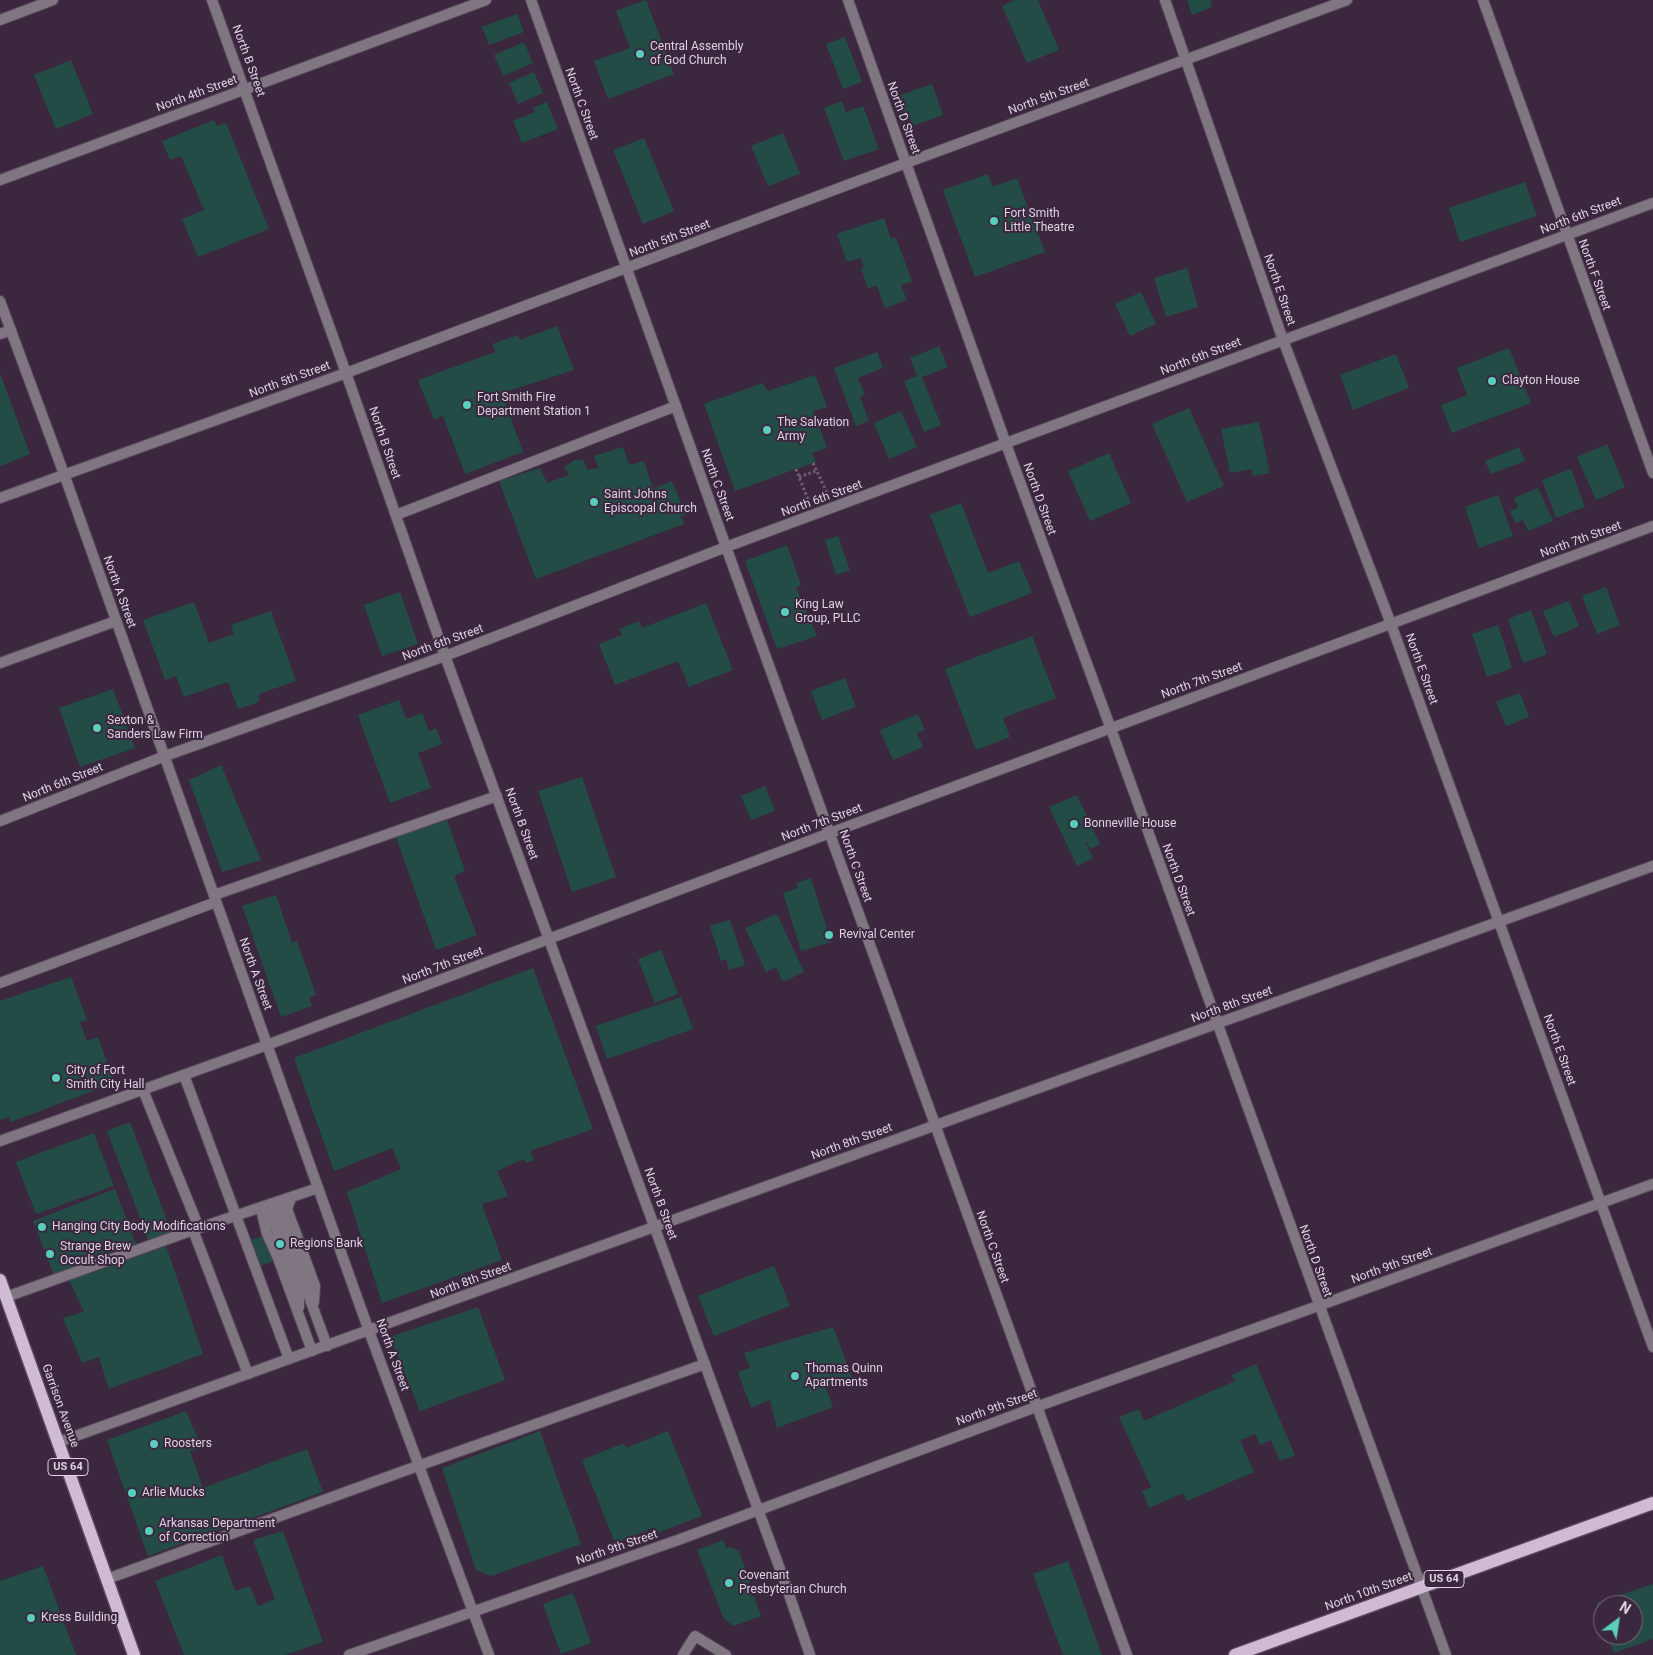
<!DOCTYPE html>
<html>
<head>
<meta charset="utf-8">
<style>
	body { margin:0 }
	#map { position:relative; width:1653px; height:1655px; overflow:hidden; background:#3b283f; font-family:Roboto,sans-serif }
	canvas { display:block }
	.north { position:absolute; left:1593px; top:1595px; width:50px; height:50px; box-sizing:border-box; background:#3b283f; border:1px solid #7d6c80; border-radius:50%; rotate:31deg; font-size:14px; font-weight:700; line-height:20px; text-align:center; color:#dfd3e2 }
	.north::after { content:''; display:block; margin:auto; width:18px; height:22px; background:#5acebd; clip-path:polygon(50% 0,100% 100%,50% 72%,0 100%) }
</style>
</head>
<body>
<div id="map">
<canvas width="1653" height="1655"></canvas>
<div class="north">N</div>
</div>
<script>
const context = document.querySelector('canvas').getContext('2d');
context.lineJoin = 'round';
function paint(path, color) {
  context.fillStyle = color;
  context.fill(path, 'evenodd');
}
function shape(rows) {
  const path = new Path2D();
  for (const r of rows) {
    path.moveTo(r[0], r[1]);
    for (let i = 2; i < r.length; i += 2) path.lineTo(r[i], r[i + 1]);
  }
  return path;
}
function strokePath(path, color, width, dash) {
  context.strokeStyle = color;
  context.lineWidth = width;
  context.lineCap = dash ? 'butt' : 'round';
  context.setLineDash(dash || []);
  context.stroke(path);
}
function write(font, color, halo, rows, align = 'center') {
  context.font = font + ' Roboto,sans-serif';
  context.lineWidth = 4;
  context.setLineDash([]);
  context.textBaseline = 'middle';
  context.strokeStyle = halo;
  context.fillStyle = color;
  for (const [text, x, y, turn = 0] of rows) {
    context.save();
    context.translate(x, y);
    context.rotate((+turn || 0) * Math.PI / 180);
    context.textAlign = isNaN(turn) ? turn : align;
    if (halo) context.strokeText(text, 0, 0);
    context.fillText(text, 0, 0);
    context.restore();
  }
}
paint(shape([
	[645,0,646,0,674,74,608,99,594,61,630,48,616,11],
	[1015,0,1038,0,1059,50,1027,63,1002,6],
	[1187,0,1210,0,1212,7,1192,15],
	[517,14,524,32,489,45,482,27],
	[845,37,862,82,843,89,826,44],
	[524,42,533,63,503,76,494,55],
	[71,60,93,114,56,129,34,75],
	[534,72,543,93,518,104,509,83],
	[932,84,943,115,913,126,908,114,902,116,895,97],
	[842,101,846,112,863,106,879,149,844,161,824,108],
	[547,102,558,129,522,143,513,121,535,112,533,108],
	[214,120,217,126,226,123,269,229,198,257,182,219,204,210,181,156,170,160,162,141],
	[783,133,800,174,768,186,751,146],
	[644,138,674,211,643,224,613,150],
	[988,174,992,187,1017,178,1045,252,975,277,943,190],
	[1525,182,1537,216,1460,242,1449,208],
	[884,218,891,239,896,237,912,282,901,285,907,300,885,308,877,286,868,288,861,268,864,267,861,258,847,262,837,234],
	[1187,268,1198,307,1166,317,1154,278],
	[1141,292,1156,324,1130,336,1115,304],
	[557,326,574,370,502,393,523,452,465,474,443,416,434,420,418,380,495,352,492,344,518,335,520,340],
	[939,346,948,367,922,377,941,425,924,432,904,381,917,376,910,358],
	[1509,348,1531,403,1452,433,1441,405,1467,395,1457,368],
	[877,352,883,368,858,378,865,394,860,397,869,421,856,426,834,368],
	[1396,354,1409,388,1353,410,1340,375],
	[0,373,30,454,0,466],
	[815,375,827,407,813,411,827,448,812,453,816,462,735,491,704,404,763,383,768,391],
	[1189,408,1224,486,1187,502,1152,424],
	[901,411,917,447,889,459,874,423],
	[1259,422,1270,473,1253,476,1252,469,1230,473,1221,429],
	[1607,444,1625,487,1596,500,1577,457],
	[623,447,629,465,644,461,653,489,672,481,686,515,681,516,684,524,536,579,499,481,540,468,547,483,569,475,564,467,575,460,584,460,587,470,598,468,594,456],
	[1519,447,1525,461,1491,474,1485,461],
	[1109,453,1131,503,1090,521,1068,471],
	[1571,469,1585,507,1556,518,1542,480],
	[1538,488,1553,521,1528,531,1523,520,1515,523,1510,511,1518,507,1514,498],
	[1498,495,1513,536,1479,548,1465,507],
	[961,503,988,573,1019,561,1032,593,970,617,930,515],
	[838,536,850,570,836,575,825,540],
	[787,545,801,585,796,587,817,636,777,649,745,561],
	[1606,587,1620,625,1597,634,1582,596],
	[400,592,418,644,382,656,364,605],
	[1569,601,1579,626,1554,637,1543,611],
	[194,602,209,643,234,634,231,625,271,611,296,681,259,694,259,702,238,709,228,682,184,697,176,676,165,680,143,620],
	[706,603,733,670,689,687,678,661,615,685,599,644,622,635,619,629,639,621,642,628],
	[1531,610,1547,654,1523,663,1508,619],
	[1498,625,1512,668,1487,677,1472,634],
	[1032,636,1056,698,1003,718,1010,737,976,750,945,669],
	[845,678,856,707,822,720,811,691],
	[113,689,135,748,80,767,59,708],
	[1520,693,1529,717,1506,726,1496,702],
	[399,700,406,719,422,713,429,731,436,728,442,744,418,753,431,788,390,803,358,715],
	[918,714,925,730,917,733,923,747,893,760,880,730],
	[221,765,261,860,222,872,189,780],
	[582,777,616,877,572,892,538,791],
	[765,786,775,811,751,820,741,796],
	[1077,795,1100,844,1090,849,1086,841,1085,842,1093,858,1077,866,1049,807],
	[447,820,465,871,454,876,477,935,436,950,396,837],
	[811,878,831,942,801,951,783,893,798,888,797,883],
	[276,895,292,943,297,941,316,995,309,998,312,1006,281,1017,242,906],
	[777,914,804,972,783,982,776,967,766,972,745,928],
	[730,920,745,965,729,970,726,959,721,961,710,926],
	[661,950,678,994,655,1003,638,959],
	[533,968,593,1129,530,1151,534,1160,526,1163,524,1159,497,1171,508,1196,482,1204,502,1260,382,1303,347,1192,401,1169,392,1148,334,1171,294,1058],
	[71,977,87,1020,80,1022,87,1041,98,1037,114,1083,11,1122,9,1117,0,1120,0,1001],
	[681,997,693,1029,607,1059,596,1026],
	[130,1122,172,1234,149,1242,107,1131],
	[94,1133,114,1186,36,1214,16,1162],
	[115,1189,137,1247,55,1278,33,1221],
	[299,1223,309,1248,260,1266,251,1240],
	[166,1246,203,1354,109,1389,99,1357,82,1363,63,1318,84,1312,69,1280],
	[774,1266,790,1306,714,1336,698,1296],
	[478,1307,505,1380,420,1411,390,1337],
	[833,1327,853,1380,826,1388,833,1407,777,1428,770,1400,751,1408,738,1372,750,1368,744,1353],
	[1256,1364,1295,1455,1280,1461,1271,1440,1260,1445,1255,1434,1240,1440,1254,1472,1187,1501,1183,1493,1149,1508,1142,1491,1151,1487,1119,1417,1139,1409,1144,1421,1235,1381,1232,1375],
	[186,1411,202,1448,190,1451,203,1488,307,1449,323,1492,148,1556,107,1440],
	[540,1431,581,1544,491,1576,476,1570,442,1468],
	[668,1431,702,1516,657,1533,655,1527,615,1543,582,1460,624,1443,626,1448],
	[283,1531,323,1642,285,1655,184,1655,155,1581,222,1555,235,1591,250,1586,258,1606,275,1599,253,1540],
	[723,1540,726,1548,729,1547,739,1551,750,1583,746,1584,751,1597,754,1596,761,1616,734,1626,724,1619,697,1550],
	[1068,1561,1102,1655,1063,1655,1033,1574],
	[43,1566,76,1655,0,1655,0,1581],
	[1653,1584,1653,1639,1614,1653,1608,1635,1633,1635,1633,1605,1603,1605,1603,1620,1597,1603],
	[573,1593,591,1643,561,1654,543,1604]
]), '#234c46');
const service = shape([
	[0,20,53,0],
	[0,334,11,330],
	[396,515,676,406],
	[0,663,116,621],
	[214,895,497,796],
	[0,983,216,902],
	[184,1075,289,1359],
	[143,1090,199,1228],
	[291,1198,287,1209,315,1286,314,1302],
	[281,1201,279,1208,284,1228,327,1346],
	[272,1205,271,1214,299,1292,299,1307],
	[261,1209,267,1234,278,1258,312,1351],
	[193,1230,248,1374],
	[6,1297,193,1230,318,1188],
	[107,1579,401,1472,705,1364],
	[683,1655,695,1636,726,1655]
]);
const minor = shape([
	[531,0,726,547,1127,1655],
	[848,0,1006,444,1111,729,1446,1655],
	[1165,0,1283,340,1391,624,1653,1347],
	[1483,0,1653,473],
	[0,180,486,0],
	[346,373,906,163,1347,0],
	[0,1141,267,1045,830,833,1653,526],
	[59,1442,1653,866],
	[349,1655,678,1540,1036,1407,1318,1306,1653,1184]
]);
const tertiary = shape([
	[212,0,346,373,445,656,784,1580,810,1655],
	[0,301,64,474,369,1331,489,1655],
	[0,498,346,373],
	[0,821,165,756,445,656,726,547,1653,203]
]);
const primary = shape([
	[0,1280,134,1655],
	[1235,1655,1653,1503]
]);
strokePath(service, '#59475c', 12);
strokePath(minor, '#59475c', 12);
strokePath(tertiary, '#59475c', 12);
strokePath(primary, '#59475c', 15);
strokePath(shape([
	[813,463,828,495],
	[796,469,809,502],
	[799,477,816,471]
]), '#6f5f73', 3, [2.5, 2.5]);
strokePath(service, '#807682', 10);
strokePath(minor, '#807682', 10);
strokePath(tertiary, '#807682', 10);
strokePath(primary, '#cfbbd4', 12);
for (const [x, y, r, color] of [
	[640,54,5,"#5acebd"],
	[994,221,5,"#5acebd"],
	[1492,381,5,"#5acebd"],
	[467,405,5,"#5acebd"],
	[767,430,5,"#5acebd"],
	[594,502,5,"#5acebd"],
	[785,612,5,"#5acebd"],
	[97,728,5,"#5acebd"],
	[1074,824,5,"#5acebd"],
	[829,935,5,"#5acebd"],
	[56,1078,5,"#5acebd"],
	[42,1227,5,"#5acebd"],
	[280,1244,5,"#5acebd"],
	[50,1254,5,"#5acebd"],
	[795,1376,5,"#5acebd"],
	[154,1444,5,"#5acebd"],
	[132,1493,5,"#5acebd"],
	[149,1531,5,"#5acebd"],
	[729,1583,5,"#5acebd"],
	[31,1618,5,"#5acebd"]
]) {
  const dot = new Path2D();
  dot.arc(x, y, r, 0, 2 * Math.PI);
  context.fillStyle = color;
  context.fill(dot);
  strokePath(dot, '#3b283f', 2);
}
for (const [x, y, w] of [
	[68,1467,40],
	[1444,1579,40]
]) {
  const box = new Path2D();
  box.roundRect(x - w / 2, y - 8.5, w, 17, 4);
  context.fillStyle = '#3b283f';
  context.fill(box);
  strokePath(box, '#dfd3e2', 1);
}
write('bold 11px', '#dfd3e2', null, [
	["US 64",68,1467],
	["US 64",1444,1579]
]);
write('12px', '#dfd3e2', '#3b283f', [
	["Central Assembly",650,47],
	["of God Church",650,61],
	["Fort Smith",1004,214],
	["Little Theatre",1004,228],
	["Clayton House",1502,381],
	["Fort Smith Fire",477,398],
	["Department Station 1",477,412],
	["The Salvation",777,423],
	["Army",777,437],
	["Saint Johns",604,495],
	["Episcopal Church",604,509],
	["King Law",795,605],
	["Group, PLLC",795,619],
	["Sexton &",107,721],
	["Sanders Law Firm",107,735],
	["Bonneville House",1084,824],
	["Revival Center",839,935],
	["City of Fort",66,1071],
	["Smith City Hall",66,1085],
	["Hanging City Body Modifications",52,1227],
	["Regions Bank",290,1244],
	["Strange Brew",60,1247],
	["Occult Shop",60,1261],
	["Thomas Quinn",805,1369],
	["Apartments",805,1383],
	["Roosters",164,1444],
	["Arlie Mucks",142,1493],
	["Arkansas Department",159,1524],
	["of Correction",159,1538],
	["Covenant",739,1576],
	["Presbyterian Church",739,1590],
	["Kress Building",41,1618]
], 'left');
write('12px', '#dfd3e2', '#3b283f', [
	["North B Street",248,61,70],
	["North 4th Street",197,94,-20],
	["North 5th Street",1049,97,-20],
	["North C Street",581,104,70],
	["North D Street",903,118,70],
	["North 6th Street",1581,216,-21],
	["North 5th Street",670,239,-21],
	["North F Street",1594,275,70],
	["North E Street",1279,290,71],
	["North 6th Street",1201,357,-21],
	["North 5th Street",290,380,-20],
	["North B Street",384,443,71],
	["North C Street",717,485,70],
	["North 6th Street",822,499,-20],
	["North D Street",1039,499,70],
	["North 7th Street",1581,540,-20],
	["North A Street",119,592,70],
	["North 6th Street",443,643,-20],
	["North E Street",1421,669,70],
	["North 7th Street",1202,681,-20],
	["North 6th Street",63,783,-22],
	["North 7th Street",822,823,-21],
	["North B Street",521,824,70],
	["North C Street",855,866,70],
	["North D Street",1178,880,70],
	["North 7th Street",443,966,-21],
	["North A Street",255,974,70],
	["North 8th Street",1232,1005,-20],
	["North E Street",1559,1050,70],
	["North 8th Street",852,1142,-20],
	["North B Street",660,1204,70],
	["North C Street",992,1247,70],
	["North D Street",1315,1261,70],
	["North 9th Street",1392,1266,-20],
	["North 8th Street",471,1281,-20],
	["North A Street",392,1355,70],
	["Garrison Avenue",60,1406,70],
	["North 9th Street",997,1408,-20],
	["North 9th Street",617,1548,-19],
	["North 10th Street",1369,1592,-20]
]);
</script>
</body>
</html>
